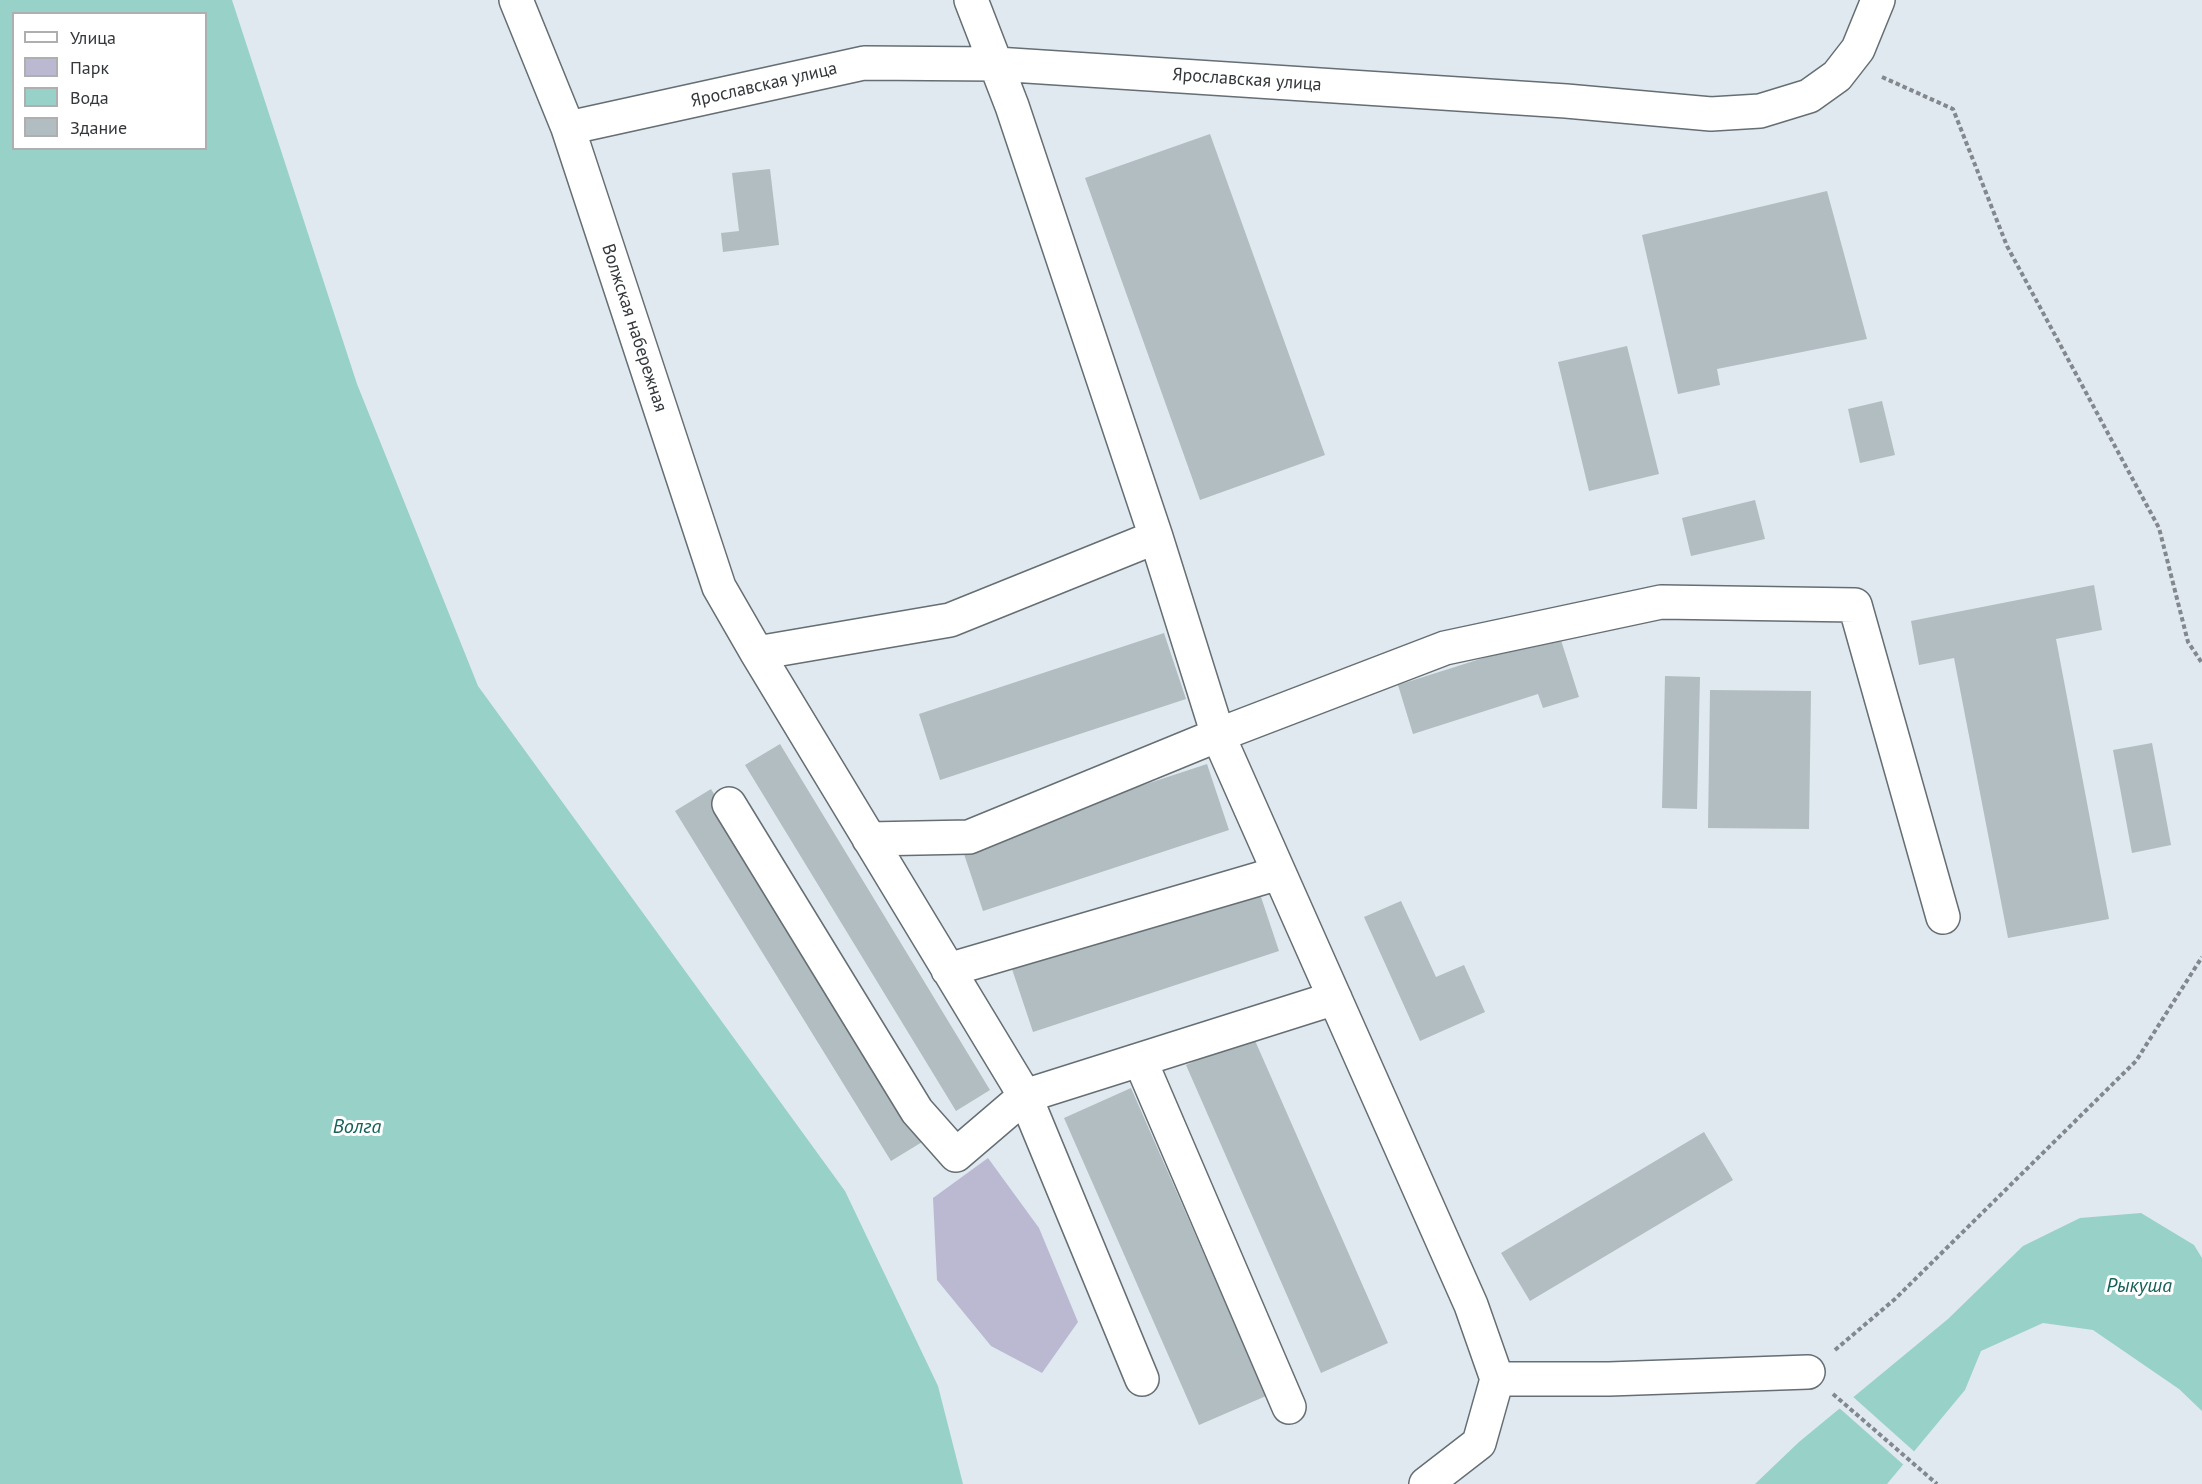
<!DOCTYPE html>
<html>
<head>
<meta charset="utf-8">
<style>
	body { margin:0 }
	#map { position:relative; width:2202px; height:1484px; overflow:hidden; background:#dfe9ef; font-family:"PT Sans",sans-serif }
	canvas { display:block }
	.legend { position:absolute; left:12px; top:12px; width:195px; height:138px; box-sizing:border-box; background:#fff; border:2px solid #aeafb1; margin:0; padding:8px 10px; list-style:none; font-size:18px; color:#34383b }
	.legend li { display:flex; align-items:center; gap:12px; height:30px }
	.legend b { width:30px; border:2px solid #aeafb1 }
</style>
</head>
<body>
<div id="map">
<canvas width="2202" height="1484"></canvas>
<ul class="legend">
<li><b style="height:8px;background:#fff"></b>Улица</li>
<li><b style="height:16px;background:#bbb9d2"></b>Парк</li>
<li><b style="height:16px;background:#98d1c8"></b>Вода</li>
<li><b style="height:16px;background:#b1bdc0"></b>Здание</li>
</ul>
</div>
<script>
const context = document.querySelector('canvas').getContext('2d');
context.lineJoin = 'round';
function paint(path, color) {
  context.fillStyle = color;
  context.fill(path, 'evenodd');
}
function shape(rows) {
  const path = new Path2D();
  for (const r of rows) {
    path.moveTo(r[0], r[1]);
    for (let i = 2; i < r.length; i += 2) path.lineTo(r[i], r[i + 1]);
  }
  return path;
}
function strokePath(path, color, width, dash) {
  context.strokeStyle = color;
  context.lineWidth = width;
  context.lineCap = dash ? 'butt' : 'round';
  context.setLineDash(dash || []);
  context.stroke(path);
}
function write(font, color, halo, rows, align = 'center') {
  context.font = font + ' "PT Sans",sans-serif';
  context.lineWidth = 6;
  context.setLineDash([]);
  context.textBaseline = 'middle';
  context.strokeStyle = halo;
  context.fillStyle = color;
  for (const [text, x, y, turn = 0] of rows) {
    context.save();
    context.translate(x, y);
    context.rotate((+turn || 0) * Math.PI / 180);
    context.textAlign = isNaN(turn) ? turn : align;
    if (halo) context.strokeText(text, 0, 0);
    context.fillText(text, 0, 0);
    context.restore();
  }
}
paint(shape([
	[988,1158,1039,1228,1078,1322,1042,1373,991,1346,937,1280,933,1198]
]), '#bbb9d2');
paint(shape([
	[0,0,232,0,357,384,478,686,845,1191,938,1386,963,1484,0,1484],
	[14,14,206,14,206,148,14,148],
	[2141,1213,2194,1245,2202,1258,2202,1411,2179,1389,2093,1330,2043,1323,1981,1351,1965,1390,1887,1484,1755,1484,1799,1442,1948,1319,2023,1246,2080,1218]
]), '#98d1c8');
paint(shape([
	[1851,1395,1917,1454,1906,1467,1837,1406]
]), '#dfe9ef');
paint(shape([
	[1210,134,1325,455,1200,500,1085,178],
	[770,169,779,245,723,252,721,233,739,231,732,173],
	[1827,191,1867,339,1717,369,1720,385,1678,394,1642,235],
	[1627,346,1659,474,1589,491,1558,362],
	[1882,401,1895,455,1860,463,1848,409],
	[1755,500,1765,539,1691,556,1682,518],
	[2094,585,2102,630,2056,639,2109,919,2008,938,1954,658,1919,665,1911,621],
	[1164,633,1186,699,940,780,919,714],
	[1559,634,1579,697,1543,708,1538,694,1413,734,1398,685],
	[1665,676,1700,677,1697,809,1662,808],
	[1710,690,1811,691,1809,829,1708,828],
	[2152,743,2171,845,2132,853,2113,750],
	[780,744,990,1090,956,1111,745,765],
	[1207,764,1229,830,983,911,961,845],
	[711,789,927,1139,891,1161,675,811],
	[1257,885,1279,951,1033,1032,1011,966],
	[1401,901,1436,977,1464,965,1485,1012,1420,1041,1364,917],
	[1253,1036,1388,1343,1321,1373,1186,1065],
	[1131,1088,1266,1396,1199,1425,1064,1118],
	[1704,1132,1733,1180,1530,1301,1501,1253]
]), '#b1bdc0');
const minor = shape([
	[516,0,568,128,719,587,757,653,1025,1096,1142,1379],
	[971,0,1012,106,1156,537,1218,735,1471,1305,1497,1379,1609,1379,1808,1372],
	[568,128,864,63,996,64,1566,101,1711,114,1760,111,1809,96,1837,76,1858,49,1878,0],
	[757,653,950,620,1156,537],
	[729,804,917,1111,956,1155,1025,1096,1335,998],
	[869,839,969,837,1218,735,1445,648,1661,602,1855,605,1943,917],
	[948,970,1279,873],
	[1140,1060,1289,1407],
	[1426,1484,1479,1443,1497,1379]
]);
strokePath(minor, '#656e73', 36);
strokePath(shape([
	[1882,77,1953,109,2007,246,2159,528,2188,642,2202,663],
	[1835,1350,1895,1299,2136,1061,2202,957],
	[1833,1394,1937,1484]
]), '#82888d', 4, [4.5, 3]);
strokePath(minor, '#fff', 33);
write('18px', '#34383b', '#fff', [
	["Ярославская улица",1247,80,4],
	["Ярославская улица",764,85,-13],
	["Волжская набережная",634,328,72]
]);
write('italic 20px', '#146158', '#fff', [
	["Волга",357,1127],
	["Рыкуша",2139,1286]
]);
</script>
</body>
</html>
